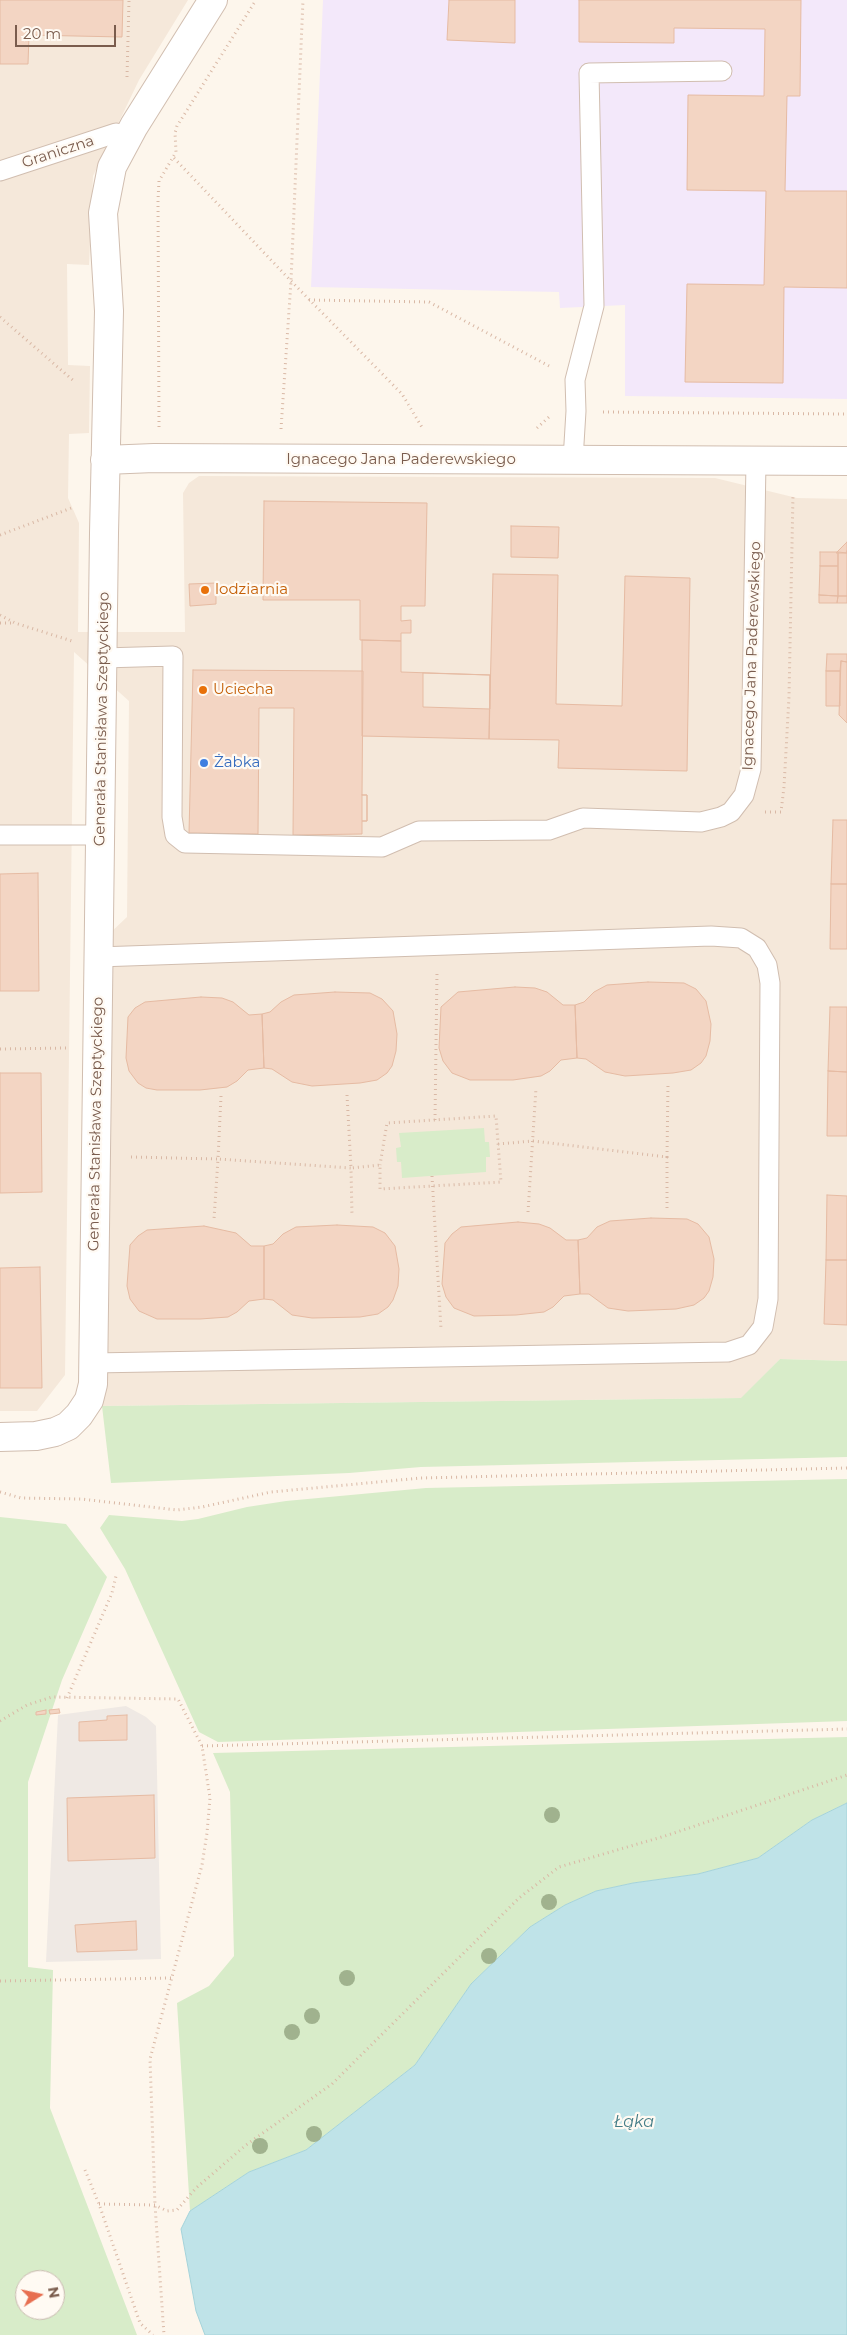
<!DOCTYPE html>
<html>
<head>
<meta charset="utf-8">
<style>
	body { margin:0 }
	#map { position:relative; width:847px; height:2335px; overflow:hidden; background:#fdf6ec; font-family:Montserrat,sans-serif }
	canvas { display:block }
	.north { position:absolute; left:15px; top:2270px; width:50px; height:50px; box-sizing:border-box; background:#fffaf3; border:1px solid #cabbb1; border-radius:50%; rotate:80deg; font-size:14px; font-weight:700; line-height:20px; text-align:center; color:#7a5c4d }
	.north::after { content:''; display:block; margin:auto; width:18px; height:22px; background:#e76f51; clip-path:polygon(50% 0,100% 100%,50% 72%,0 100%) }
	.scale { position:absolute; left:15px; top:25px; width:101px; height:22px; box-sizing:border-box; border:2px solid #7a5c4d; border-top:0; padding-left:6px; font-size:15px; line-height:18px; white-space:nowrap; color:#7a5c4d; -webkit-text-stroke:4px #fffaf3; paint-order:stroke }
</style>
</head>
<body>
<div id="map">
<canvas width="847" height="2335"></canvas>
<div class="north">N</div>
<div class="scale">20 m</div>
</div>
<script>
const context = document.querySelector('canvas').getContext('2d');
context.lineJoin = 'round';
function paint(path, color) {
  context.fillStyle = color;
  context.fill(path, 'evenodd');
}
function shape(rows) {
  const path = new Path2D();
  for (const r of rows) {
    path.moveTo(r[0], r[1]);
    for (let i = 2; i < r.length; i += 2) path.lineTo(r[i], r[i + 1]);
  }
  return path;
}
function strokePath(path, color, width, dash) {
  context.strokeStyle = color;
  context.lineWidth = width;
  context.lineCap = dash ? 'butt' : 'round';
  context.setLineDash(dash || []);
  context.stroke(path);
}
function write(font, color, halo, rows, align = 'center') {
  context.font = font + ' Montserrat,sans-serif';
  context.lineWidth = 4.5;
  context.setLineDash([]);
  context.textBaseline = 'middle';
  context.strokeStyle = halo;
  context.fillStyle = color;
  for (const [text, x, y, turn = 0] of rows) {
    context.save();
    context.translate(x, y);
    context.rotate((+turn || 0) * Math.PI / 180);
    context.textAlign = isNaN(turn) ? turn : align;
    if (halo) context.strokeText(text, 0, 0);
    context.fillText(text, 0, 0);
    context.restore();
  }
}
paint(shape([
	[0,0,188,0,139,80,93,176,89,265,67,264,68,365,90,366,89,433,69,434,68,498,79,523,78,632,185,632,183,493,189,483,199,476,715,478,797,498,847,499,847,1361,780,1359,742,1398,102,1406,108,935,127,917,129,701,74,652,65,1375,37,1411,0,1411]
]), '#f5e8da');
paint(shape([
	[126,1706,146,1717,156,1726,161,1959,46,1962,58,1715]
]), '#efe9e4');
paint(shape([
	[323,0,847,0,847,399,625,396,625,305,560,308,559,292,311,287]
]), '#f3e8fa');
paint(shape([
	[484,1128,485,1142,489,1142,490,1157,486,1157,486,1172,402,1178,401,1162,397,1162,396,1148,401,1147,399,1133],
	[780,1359,847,1361,847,1457,421,1467,349,1473,111,1483,102,1406,741,1398],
	[847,1479,847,1721,218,1742,199,1732,125,1569,100,1528,109,1515,182,1521,198,1519,247,1507,286,1501,426,1488],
	[0,1517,66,1524,107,1577,62,1680,28,1782,28,1967,53,1970,50,2108,137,2335,0,2335],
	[25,2280,55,2280,55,2310,25,2310],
	[847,1737,847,1803,812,1820,758,1858,698,1874,633,1883,596,1891,565,1905,530,1927,471,1984,415,2065,306,2150,249,2172,190,2211,177,2003,209,1986,234,1956,230,1792,213,1753]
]), '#d8ecc9');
const water = shape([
	[847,1803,847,2335,205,2335,196,2311,181,2229,190,2211,249,2172,306,2150,415,2065,471,1984,530,1927,565,1905,596,1891,633,1883,698,1874,758,1858,812,1820,847,1803]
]);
paint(water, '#bfe3e8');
strokePath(water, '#a5d3da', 1);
const building = shape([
	[0,0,123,0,122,37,29,35,28,64,0,64,0,0],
	[449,0,515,0,515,43,447,40,449,0],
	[579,0,801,0,800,96,787,96,785,191,847,191,847,288,784,287,783,383,685,382,687,284,764,285,766,191,687,190,688,95,764,96,765,29,674,28,674,43,579,42,579,0],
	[264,501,427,503,425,606,401,606,401,621,411,620,411,633,401,633,401,641,360,640,360,600,263,600,264,501],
	[511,526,559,527,558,558,511,557,511,526],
	[847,542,847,553,836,553,847,542],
	[847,551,847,596,838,596,838,552,847,553,847,551],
	[820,552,838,552,838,566,820,566,820,552],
	[820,566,838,566,838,596,819,595,820,566],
	[493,574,558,575,556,704,622,706,625,576,690,578,687,771,558,768,559,740,489,739,493,574],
	[216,583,216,604,190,606,189,584,216,583],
	[819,595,838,596,837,603,819,603,819,595],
	[838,596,847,596,847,603,837,603,838,596],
	[362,640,401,641,401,672,490,675,489,739,362,736,362,640],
	[827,654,847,654,847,662,841,661,840,671,826,671,827,654],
	[841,661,847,662,847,723,839,715,841,661],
	[193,670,363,671,362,795,367,795,367,821,362,821,362,834,293,835,294,708,259,708,258,834,189,833,193,670],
	[826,671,840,671,840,706,826,706,826,671],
	[423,673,490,675,490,709,423,707,423,673],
	[362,795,367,795,367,821,362,821,362,795],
	[833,820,847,820,847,884,831,884,833,820],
	[38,873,39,991,0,991,0,874,38,873],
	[831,884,847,884,847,949,830,949,831,884],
	[648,982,684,983,696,989,706,1001,711,1024,710,1041,706,1056,701,1063,691,1070,673,1073,625,1076,605,1072,586,1059,577,1058,575,1005,584,1002,594,992,607,985,648,982],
	[515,987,535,988,547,992,563,1005,575,1005,577,1058,561,1060,550,1071,541,1076,513,1080,470,1080,452,1073,443,1061,439,1048,441,1007,458,992,515,987],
	[335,992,370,993,382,999,393,1011,397,1034,396,1051,392,1066,387,1073,377,1080,360,1083,312,1086,292,1082,272,1069,264,1068,262,1014,270,1012,281,1002,294,995,335,992],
	[201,997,222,998,233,1002,249,1015,262,1014,264,1068,248,1070,237,1081,227,1087,200,1090,157,1090,146,1088,138,1083,129,1071,126,1058,128,1017,135,1008,145,1002,201,997],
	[830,1007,847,1007,847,1072,828,1071,830,1007],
	[828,1071,847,1072,847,1136,827,1136,828,1071],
	[0,1073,41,1073,42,1192,0,1193,0,1073],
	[827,1195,847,1196,847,1260,826,1260,827,1195],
	[651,1218,687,1219,698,1224,709,1237,714,1259,713,1277,709,1291,704,1298,694,1305,676,1309,628,1311,608,1308,589,1294,580,1294,578,1240,587,1238,597,1227,610,1221,651,1218],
	[518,1222,539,1224,550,1228,566,1240,578,1240,580,1294,564,1296,553,1307,544,1312,516,1315,474,1316,454,1308,446,1297,442,1284,445,1243,452,1234,461,1227,518,1222],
	[337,1225,373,1227,385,1233,395,1246,399,1269,398,1286,393,1300,388,1307,378,1314,360,1317,312,1318,292,1315,273,1300,264,1299,264,1246,273,1244,283,1234,296,1227,337,1225],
	[204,1226,236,1233,251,1246,264,1246,264,1299,249,1301,237,1312,228,1317,200,1319,157,1319,139,1311,130,1299,127,1286,130,1245,138,1236,147,1230,204,1226],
	[826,1260,847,1260,847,1325,824,1324,826,1260],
	[40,1267,42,1388,0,1388,0,1268,40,1267],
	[59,1709,60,1713,50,1714,49,1710,59,1709],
	[46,1710,46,1714,36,1715,36,1712,46,1710],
	[127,1715,127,1740,79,1741,79,1722,107,1720,107,1716,127,1715],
	[154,1795,155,1858,68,1861,67,1798,154,1795],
	[136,1921,137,1950,77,1952,75,1925,136,1921]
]);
paint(building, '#f3d5c3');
strokePath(building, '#e6bba3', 1);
const lane = shape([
	[0,171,116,133],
	[573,460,576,411,575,380,594,306,589,73,722,71],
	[103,658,173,656,172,817,175,835,185,843,382,847,419,831,549,830,583,818,701,822,721,817,731,812,744,795,751,769,756,461],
	[0,835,100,835],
	[93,1363,728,1352,749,1345,763,1327,768,1299,770,983,767,965,757,948,741,938,711,936,98,957]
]);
const street = shape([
	[105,460,154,458,847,461],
	[0,1437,36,1436,55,1432,68,1426,79,1415,89,1400,93,1384,104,533,109,311,103,213,112,167,134,126,213,0]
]);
strokePath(lane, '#d1beb0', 21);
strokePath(street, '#d1beb0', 30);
strokePath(shape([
	[127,77,129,0],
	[174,158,291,281,402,394,423,429],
	[309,300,429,302,551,367],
	[0,317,75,382],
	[603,412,847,414],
	[159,427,158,200,159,181,176,152,175,133,177,126,256,0],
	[537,428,549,417],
	[281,429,291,281,303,0],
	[0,535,74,507],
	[0,615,15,623,72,641],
	[0,623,15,623],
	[765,812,781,812,784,787,789,697,793,494],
	[0,1049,67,1048],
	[347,1095,351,1168,380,1165,380,1189,501,1182,496,1116,387,1123,380,1165],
	[221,1096,218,1159,351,1168,352,1216],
	[435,1120,437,971],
	[498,1144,533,1141,667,1157,668,1083],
	[131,1157,218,1159,214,1219],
	[667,1157,667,1210],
	[432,1176,441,1329],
	[528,1212,536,1088],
	[0,1492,21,1498,81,1499,177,1510,202,1507,271,1492,421,1478,847,1468],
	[67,1698,112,1593,116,1576],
	[0,1721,27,1705,52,1697,178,1699,202,1746,210,1798,207,1833,202,1865,150,2059,155,2205,164,2335],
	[202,1746,847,1729],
	[0,1981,171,1978],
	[85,2170,99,2204,140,2323,153,2335],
	[99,2204,155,2205,167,2211,177,2210,196,2188,246,2145,332,2084,519,1898,559,1867,665,1836,847,1775]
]), '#d9b8a5', 3, [1, 4]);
strokePath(lane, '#fff', 19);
strokePath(street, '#fff', 28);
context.fillStyle = '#a0b28e';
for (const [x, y] of [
	[552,1815],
	[549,1902],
	[489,1956],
	[347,1978],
	[312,2016],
	[292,2032],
	[314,2134],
	[260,2146]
]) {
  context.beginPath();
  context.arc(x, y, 8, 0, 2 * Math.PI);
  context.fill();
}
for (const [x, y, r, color] of [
	[205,590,5,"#e8710a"],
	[203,690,5,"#e8710a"],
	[204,763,5,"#3f7fe0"]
]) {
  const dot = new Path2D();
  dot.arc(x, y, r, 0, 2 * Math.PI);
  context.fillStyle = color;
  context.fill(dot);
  strokePath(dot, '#fffaf3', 2);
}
write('15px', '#7a5c4d', '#fffaf3', [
	["Graniczna",58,152,-18],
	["Ignacego Jana Paderewskiego",401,460],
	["Ignacego Jana Paderewskiego",752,656,-88],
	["Generała Stanisława Szeptyckiego",102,719,-89],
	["Generała Stanisława Szeptyckiego",96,1124,-89]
]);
write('15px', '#c56008', '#fffaf3', [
	["lodziarnia",215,590],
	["Uciecha",213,690]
], 'left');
write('15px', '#366cbe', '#fffaf3', [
	["Żabka",214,763]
], 'left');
write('italic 16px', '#437c86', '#fffaf3', [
	["Łąka",634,2122]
]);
</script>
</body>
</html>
